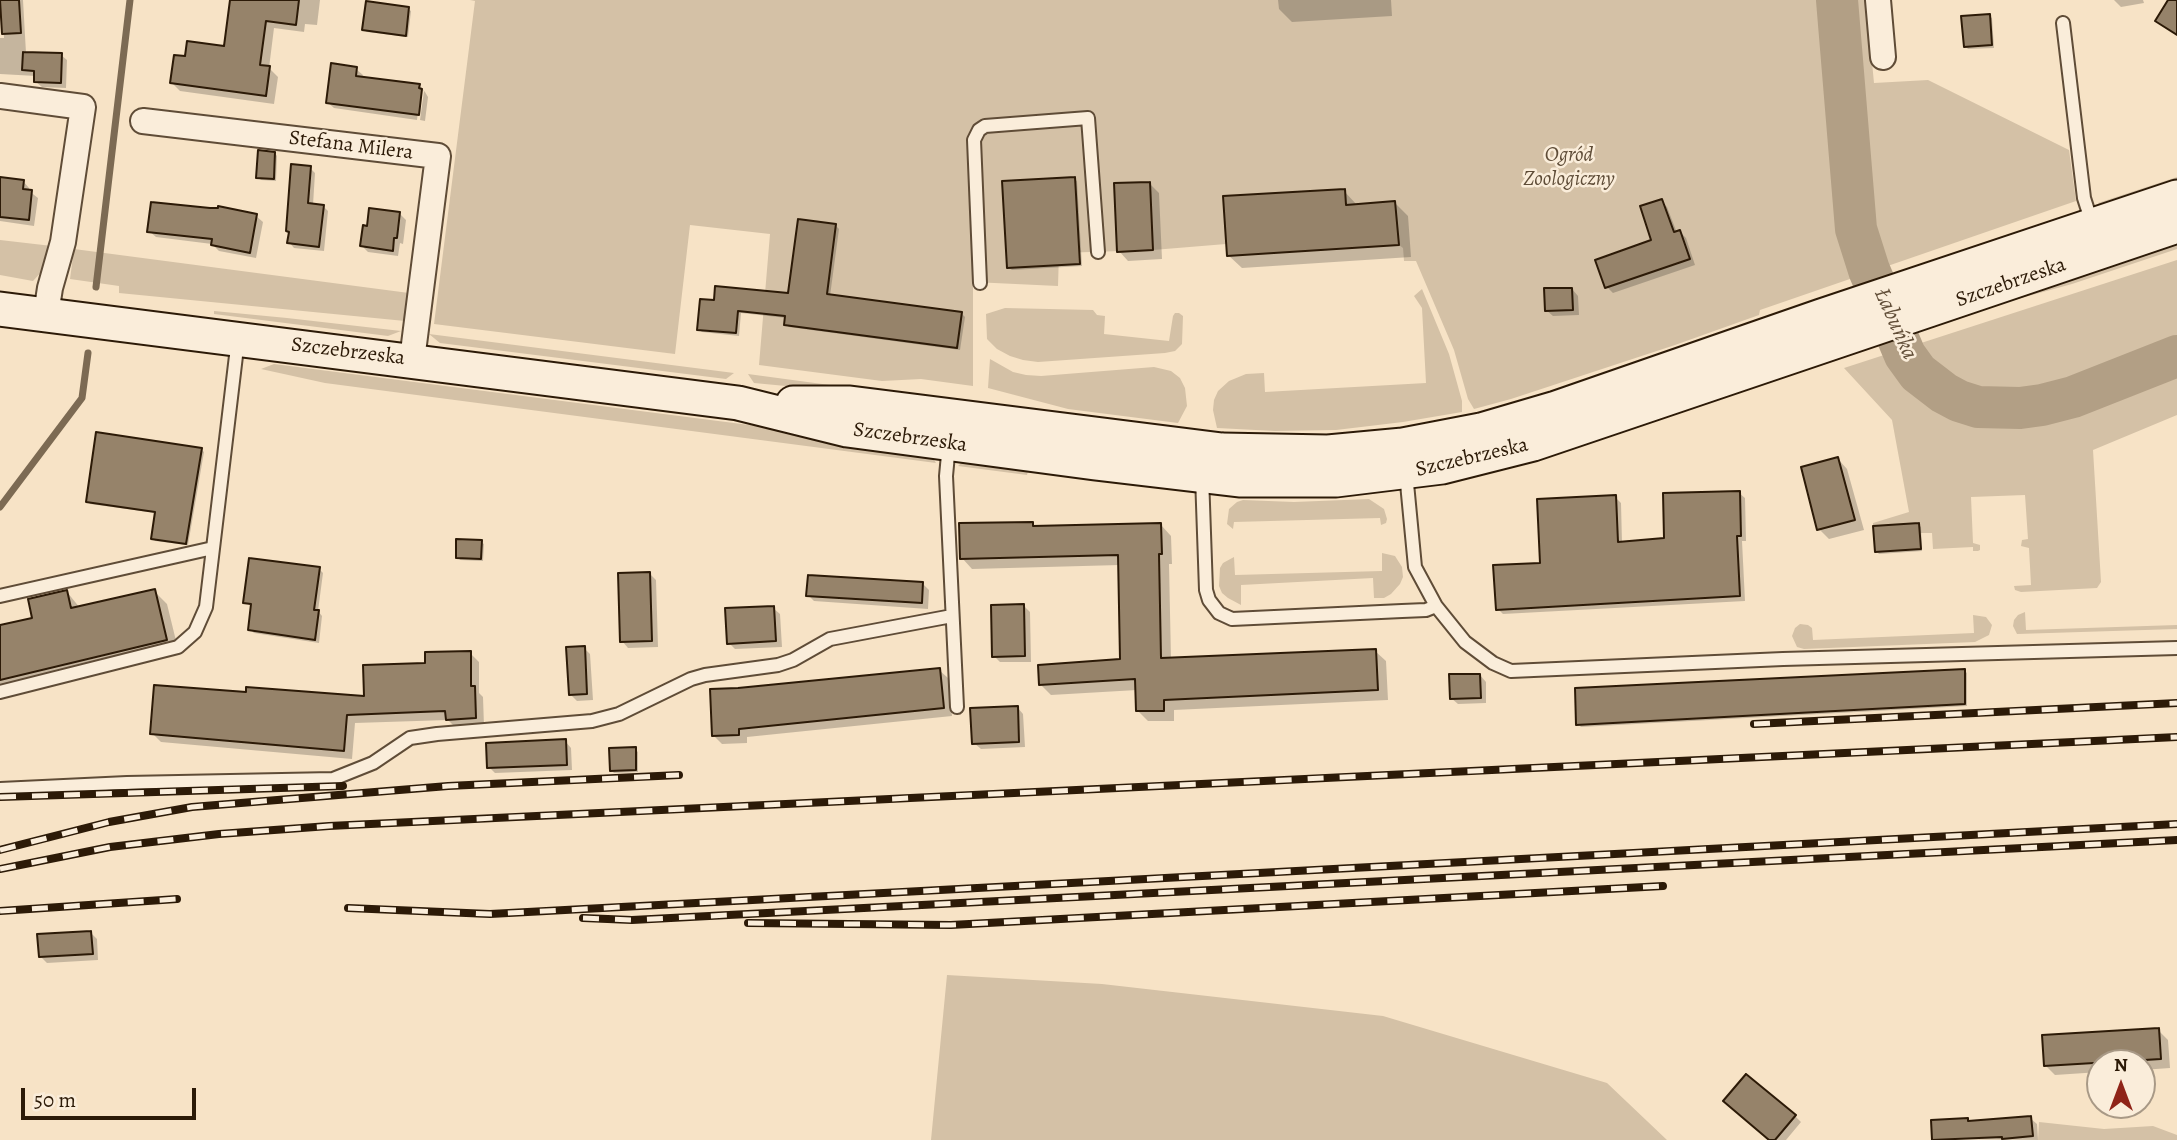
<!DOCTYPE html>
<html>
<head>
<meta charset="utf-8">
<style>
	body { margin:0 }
	#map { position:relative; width:2177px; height:1140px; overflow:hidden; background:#f7e3c6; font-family:Alegreya,serif }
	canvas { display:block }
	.north { position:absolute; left:2086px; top:1049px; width:70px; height:70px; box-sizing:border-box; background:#faedda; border:2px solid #a89986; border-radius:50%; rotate:0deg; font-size:19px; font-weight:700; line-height:28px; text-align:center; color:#2c1a07 }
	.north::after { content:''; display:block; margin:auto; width:24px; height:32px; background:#8f2418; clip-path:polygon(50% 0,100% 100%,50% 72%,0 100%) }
	.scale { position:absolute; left:21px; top:1088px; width:175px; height:32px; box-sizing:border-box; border:4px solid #2c1a07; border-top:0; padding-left:9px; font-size:21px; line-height:24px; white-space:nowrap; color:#2c1a07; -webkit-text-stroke:5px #faedda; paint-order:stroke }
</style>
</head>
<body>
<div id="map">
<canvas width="2177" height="1140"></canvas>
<div class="north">N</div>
<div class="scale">50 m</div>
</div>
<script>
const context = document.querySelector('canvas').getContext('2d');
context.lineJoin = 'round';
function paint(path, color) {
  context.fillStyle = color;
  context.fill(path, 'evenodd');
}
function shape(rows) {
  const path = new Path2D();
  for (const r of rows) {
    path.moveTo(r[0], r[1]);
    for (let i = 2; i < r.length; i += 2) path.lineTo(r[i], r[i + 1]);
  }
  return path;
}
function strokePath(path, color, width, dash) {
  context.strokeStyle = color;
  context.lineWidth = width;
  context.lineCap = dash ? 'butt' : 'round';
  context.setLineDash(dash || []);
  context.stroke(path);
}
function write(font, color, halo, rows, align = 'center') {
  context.font = font + ' Alegreya,serif';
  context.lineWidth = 5;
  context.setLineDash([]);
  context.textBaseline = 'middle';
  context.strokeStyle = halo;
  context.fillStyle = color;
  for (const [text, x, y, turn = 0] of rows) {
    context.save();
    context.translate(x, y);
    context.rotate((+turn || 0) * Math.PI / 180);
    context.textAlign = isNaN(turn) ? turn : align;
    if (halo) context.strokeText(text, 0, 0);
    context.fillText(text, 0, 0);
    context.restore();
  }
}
paint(shape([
	[470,0,1866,0,1874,83,1928,80,2069,150,2076,201,1760,310,1759,315,1675,345,1511,399,1474,409,1468,399,1454,350,1416,261,1404,261,1403,248,1399,245,1227,256,1226,244,1153,250,1059,253,1058,286,973,282,973,386,921,379,882,381,759,365,770,234,690,225,675,354,434,324,475,1],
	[2177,177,2177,185,2101,206,2098,203],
	[2177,237,2177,249,2072,284,1992,306],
	[0,240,52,246,45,268,33,281,0,275],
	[74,249,409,293,405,321,119,293,119,286,70,279],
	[2177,260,2177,415,2093,450,2101,582,2097,588,2021,592,2015,590,2014,586,2031,585,2029,548,2021,546,2022,540,2028,539,2025,495,1971,497,1973,543,1980,545,1980,550,1978,551,1973,551,1973,547,1933,549,1932,533,1920,533,1918,523,1873,526,1873,523,1909,512,1892,420,1844,368],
	[1422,289,1449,354,1462,401,1462,412,1403,422,1336,430,1275,431,1217,428,1213,410,1214,400,1218,391,1229,381,1246,374,1264,373,1265,392,1426,383,1422,308,1414,296],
	[1005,308,1093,310,1097,315,1105,316,1104,334,1169,341,1173,316,1175,313,1179,313,1183,316,1182,344,1175,351,1165,353,1038,362,1023,360,1010,356,997,349,987,339,986,314],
	[214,311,287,318,401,331,388,336,214,314],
	[429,334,734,373,726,379,440,343],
	[990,359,1013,372,1026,375,1041,376,1154,367,1171,371,1180,378,1185,388,1187,406,1178,423,1068,409,988,388],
	[274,364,765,427,931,455,936,463,325,383,261,369],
	[748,374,889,393,871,394,754,383],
	[964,460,1028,471,1027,475,958,466],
	[1369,499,1384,509,1387,519,1386,523,1381,525,1380,518,1234,522,1233,529,1227,524,1229,509,1237,502,1243,500,1294,502],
	[1382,553,1395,556,1402,567,1403,577,1400,584,1391,594,1384,598,1374,598,1373,578,1241,585,1241,605,1228,598,1222,593,1219,586,1220,568,1223,563,1234,557,1235,575,1382,571],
	[2025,612,2026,630,2177,625,2177,629,2017,634,2013,626,2014,620,2018,615],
	[1973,615,1986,617,1992,625,1989,635,1975,642,1804,649,1797,647,1792,636,1795,628,1800,624,1808,625,1812,628,1813,640,1974,633],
	[947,975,1102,984,1383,1016,1607,1083,1667,1140,931,1140],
	[2039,1122,2104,1129,2153,1126,2177,1135,2177,1140,2038,1140]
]), '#d4c1a6');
paint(shape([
	[2,0,23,0,26,53,61,55,67,60,66,88,42,87,36,82,36,76,0,74,0,38,4,38],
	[231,0,320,0,317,25,305,24,304,32,274,28,269,68,278,77,274,104,180,91,172,83,187,58,226,48],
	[1278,0,1391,0,1392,16,1292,22,1279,9],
	[2114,0,2143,0,2144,3,2121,7],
	[408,9,411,11,408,37,367,32,364,30],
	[1989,16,1992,18,1994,48,1968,49,1966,47],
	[356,69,363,75,362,78,419,85,425,92,428,97,425,121,420,120,424,91,421,88,417,120,334,108,327,102],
	[275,153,277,156,276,181,261,180,258,177],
	[310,168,315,173,313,205,323,206,328,211,324,251,294,248,289,242],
	[0,178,23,181,29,188,29,191,38,198,34,226,0,221],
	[1074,179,1077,181,1082,266,1012,270,1009,268],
	[1149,183,1159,193,1162,259,1128,261,1119,251],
	[1344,191,1357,205,1394,202,1408,216,1411,257,1242,268,1228,255],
	[1661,201,1667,207,1677,233,1680,232,1686,238,1695,265,1613,293,1607,287,1598,261,1654,241],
	[400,214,406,220,403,244,400,243,398,256,368,252,362,246],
	[256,216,263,222,256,258,219,251,212,244,156,237,149,231],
	[835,225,839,229,830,296,961,313,965,317,960,350,789,327,786,324,787,318,741,313,739,336,702,332,699,329,701,301,790,295],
	[1572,289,1578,296,1579,315,1553,316,1546,310],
	[201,449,204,452,188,545,155,541,153,538,156,513,90,504,88,501],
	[1838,459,1847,469,1864,530,1829,539,1819,529],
	[1739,493,1745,498,1746,541,1742,541,1745,601,1503,614,1498,609,1542,564,1615,497,1621,503,1622,543,1665,540],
	[1032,523,1037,528,1161,525,1171,536,1172,564,1169,564,1171,660,1375,651,1386,661,1388,700,1174,710,1174,721,1148,721,1137,710,1137,690,1051,695,1041,685,1122,661,1120,565,972,569,962,558],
	[1918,524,1921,527,1922,551,1879,554,1877,552],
	[481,542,484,544,483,561,460,560,458,557],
	[319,569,323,573,318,611,322,616,319,643,254,633,250,629,253,607,245,602],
	[650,574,656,580,658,647,628,648,622,641],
	[923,584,929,590,928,609,814,601,808,595],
	[154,591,167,604,179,653,0,696,0,627,34,619,67,592,80,608],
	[1024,606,1030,612,1031,662,1000,662,994,656],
	[773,608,780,614,782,647,735,649,729,643],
	[584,648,590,654,593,700,577,701,570,694],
	[470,653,479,662,479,693,483,697,484,726,456,728,448,720,355,723,352,759,161,742,152,733,248,694,366,698,427,664],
	[939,670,948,678,952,716,747,737,747,743,722,744,714,736],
	[1964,670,1967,673,1967,706,1581,727,1578,724],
	[1480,675,1486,682,1486,703,1458,704,1451,698],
	[1017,707,1023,714,1025,747,981,749,974,743],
	[565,741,571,748,572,770,495,773,489,767],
	[635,749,638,752,638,772,614,773,611,770],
	[91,933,97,939,98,960,47,963,41,957],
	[2158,1030,2168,1040,2170,1068,2142,1070,2142,1063,2100,1063,2100,1072,2055,1075,2045,1065],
	[1795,1116,1801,1122,1786,1140,1771,1140],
	[2030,1118,2037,1124,2038,1140,1933,1139,1970,1123]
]), '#0003');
strokePath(shape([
	[96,287,130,0],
	[0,507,82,398,88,353]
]), '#7c6a53', 7);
strokePath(shape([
	[1837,0,1856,229,1869,270,1905,355,1918,373,1944,393,1959,401,1978,407,2020,408,2042,405,2073,397,2177,356]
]), '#b29f85', 42);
const building = shape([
	[0,0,19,0,21,33,2,34,0,0],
	[230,0,299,0,296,25,266,21,260,65,270,66,266,96,170,83,174,55,185,56,187,41,224,46,230,0],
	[2168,0,2177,0,2177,35,2155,21,2168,0],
	[366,1,409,7,406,36,362,30,366,1],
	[1990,14,1992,45,1964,47,1961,16,1990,14],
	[23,52,62,53,61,83,34,82,34,71,22,70,23,52],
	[331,63,357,67,356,76,420,84,419,88,422,89,419,115,326,103,331,63],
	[258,150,275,152,274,179,256,178,258,150],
	[291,164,311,166,308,203,324,205,319,247,287,243,289,232,286,231,291,164],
	[0,177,24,180,23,189,32,190,29,220,0,217,0,177],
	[1075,177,1080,264,1007,268,1002,181,1075,177],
	[1150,182,1153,250,1117,252,1114,183,1150,182],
	[1345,189,1346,205,1395,201,1399,245,1227,256,1223,196,1345,189],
	[1662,199,1674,232,1680,230,1690,259,1605,288,1595,260,1651,240,1640,206,1662,199],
	[151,202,210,208,218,208,218,206,257,214,250,253,211,245,212,239,147,232,151,202],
	[369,208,400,212,397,238,394,238,393,251,360,246,363,225,367,226,369,208],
	[798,219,836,224,827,294,962,312,957,348,784,325,785,316,738,311,736,333,697,330,700,299,714,300,715,286,788,293,798,219],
	[1544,288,1572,288,1573,310,1545,311,1544,288],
	[96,432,202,448,186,544,151,539,155,512,86,502,96,432],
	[1838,457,1855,520,1817,530,1801,467,1838,457],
	[1740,491,1741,536,1737,536,1740,596,1496,610,1493,565,1540,563,1537,499,1616,495,1618,542,1664,538,1663,493,1740,491],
	[1033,522,1033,526,1161,523,1162,554,1159,554,1161,658,1376,649,1378,690,1164,700,1164,711,1136,711,1135,679,1039,685,1038,665,1120,659,1118,555,960,559,959,523,1033,522],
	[1919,523,1921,549,1875,552,1873,526,1919,523],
	[456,539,482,540,481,559,456,558,456,539],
	[249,558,320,567,314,610,319,610,315,640,248,630,251,604,243,603,249,558],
	[650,572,652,641,620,642,618,573,650,572],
	[808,575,923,582,922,603,806,596,808,575],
	[155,589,167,640,0,680,0,625,32,618,28,599,67,590,71,608,155,589],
	[1024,604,1025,656,992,657,991,605,1024,604],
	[774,606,776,641,727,644,725,608,774,606],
	[585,646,587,694,569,695,566,647,585,646],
	[471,651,471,686,475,686,476,718,446,720,445,711,347,715,344,751,150,734,154,685,246,692,246,687,364,696,363,665,425,663,425,652,471,651],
	[940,668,944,708,739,729,739,735,712,736,710,689,738,688,940,668],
	[1965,669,1965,704,1576,725,1575,688,1965,669],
	[1449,674,1480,674,1481,698,1450,699,1449,674],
	[1018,706,1019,742,972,744,970,708,1018,706],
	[566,739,567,765,487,768,486,743,566,739],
	[636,747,636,770,610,771,609,748,636,747],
	[91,931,93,954,39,957,37,934,91,931],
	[2159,1028,2161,1059,2044,1066,2042,1035,2159,1028],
	[1746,1074,1796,1115,1775,1140,1769,1140,1723,1101,1746,1074],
	[2031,1116,2033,1136,2002,1139,2002,1137,1932,1140,1931,1120,1968,1118,1968,1121,2031,1116]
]);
paint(building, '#96836a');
strokePath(building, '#2c1a07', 2);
const lane = shape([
	[2063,23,2084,198,2092,223],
	[980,283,974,140,979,130,985,126,1088,118,1098,252],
	[949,444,946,476,957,707],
	[1202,476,1206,590,1209,600,1219,613,1232,619,1402,611,1426,610,1436,606,1415,567,1406,473],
	[0,596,213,548],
	[1436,606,1465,642,1493,663,1511,671,1783,659,2177,648],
	[0,692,178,647,195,632,206,607,238,339],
	[0,789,127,783,333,779,373,763,410,738,437,734,592,721,619,714,691,679,705,675,778,665,793,660,830,639,952,616]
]);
const street = shape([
	[1878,0,1883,57],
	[0,96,83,107,63,242,50,288,46,314],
	[143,121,438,156,412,360]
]);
const secondary = shape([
	[0,309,738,403,847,430,1095,463,1241,480,1336,480,1442,467,1533,444,2177,226],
	[793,403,850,403,1222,450,1328,452,1403,445,1481,430,1556,408,1821,316,2177,197]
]);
strokePath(lane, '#5f4c37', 16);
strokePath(street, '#5f4c37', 28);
strokePath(secondary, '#2c1a07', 37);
strokePath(lane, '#faedda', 12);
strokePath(street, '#faedda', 24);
strokePath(secondary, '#faedda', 33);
const rail = shape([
	[1754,724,2177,703],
	[0,797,343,786],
	[0,850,109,822,192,807,448,786,679,775],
	[0,869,110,847,219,834,329,826,2177,737],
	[348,908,490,914,2177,824],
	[0,911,177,899],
	[583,918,632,920,2177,840],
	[748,923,951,925,1663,886]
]);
strokePath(rail, '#2c1a07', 8);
strokePath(rail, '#faedda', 5, [16]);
write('21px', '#2c1a07', '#faedda', [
	["Stefana Milera",351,146,7],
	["Szczebrzeska",2011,283,-19],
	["Szczebrzeska",348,352,7],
	["Szczebrzeska",910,438,8],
	["Szczebrzeska",1472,458,-13]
]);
write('italic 21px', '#5e4c37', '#faedda', [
	["Ogród",1569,156],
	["Zoologiczny",1569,180]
]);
write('italic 23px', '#624f39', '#faedda', [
	["Łabuńka",1895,324,66]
]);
</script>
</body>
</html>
